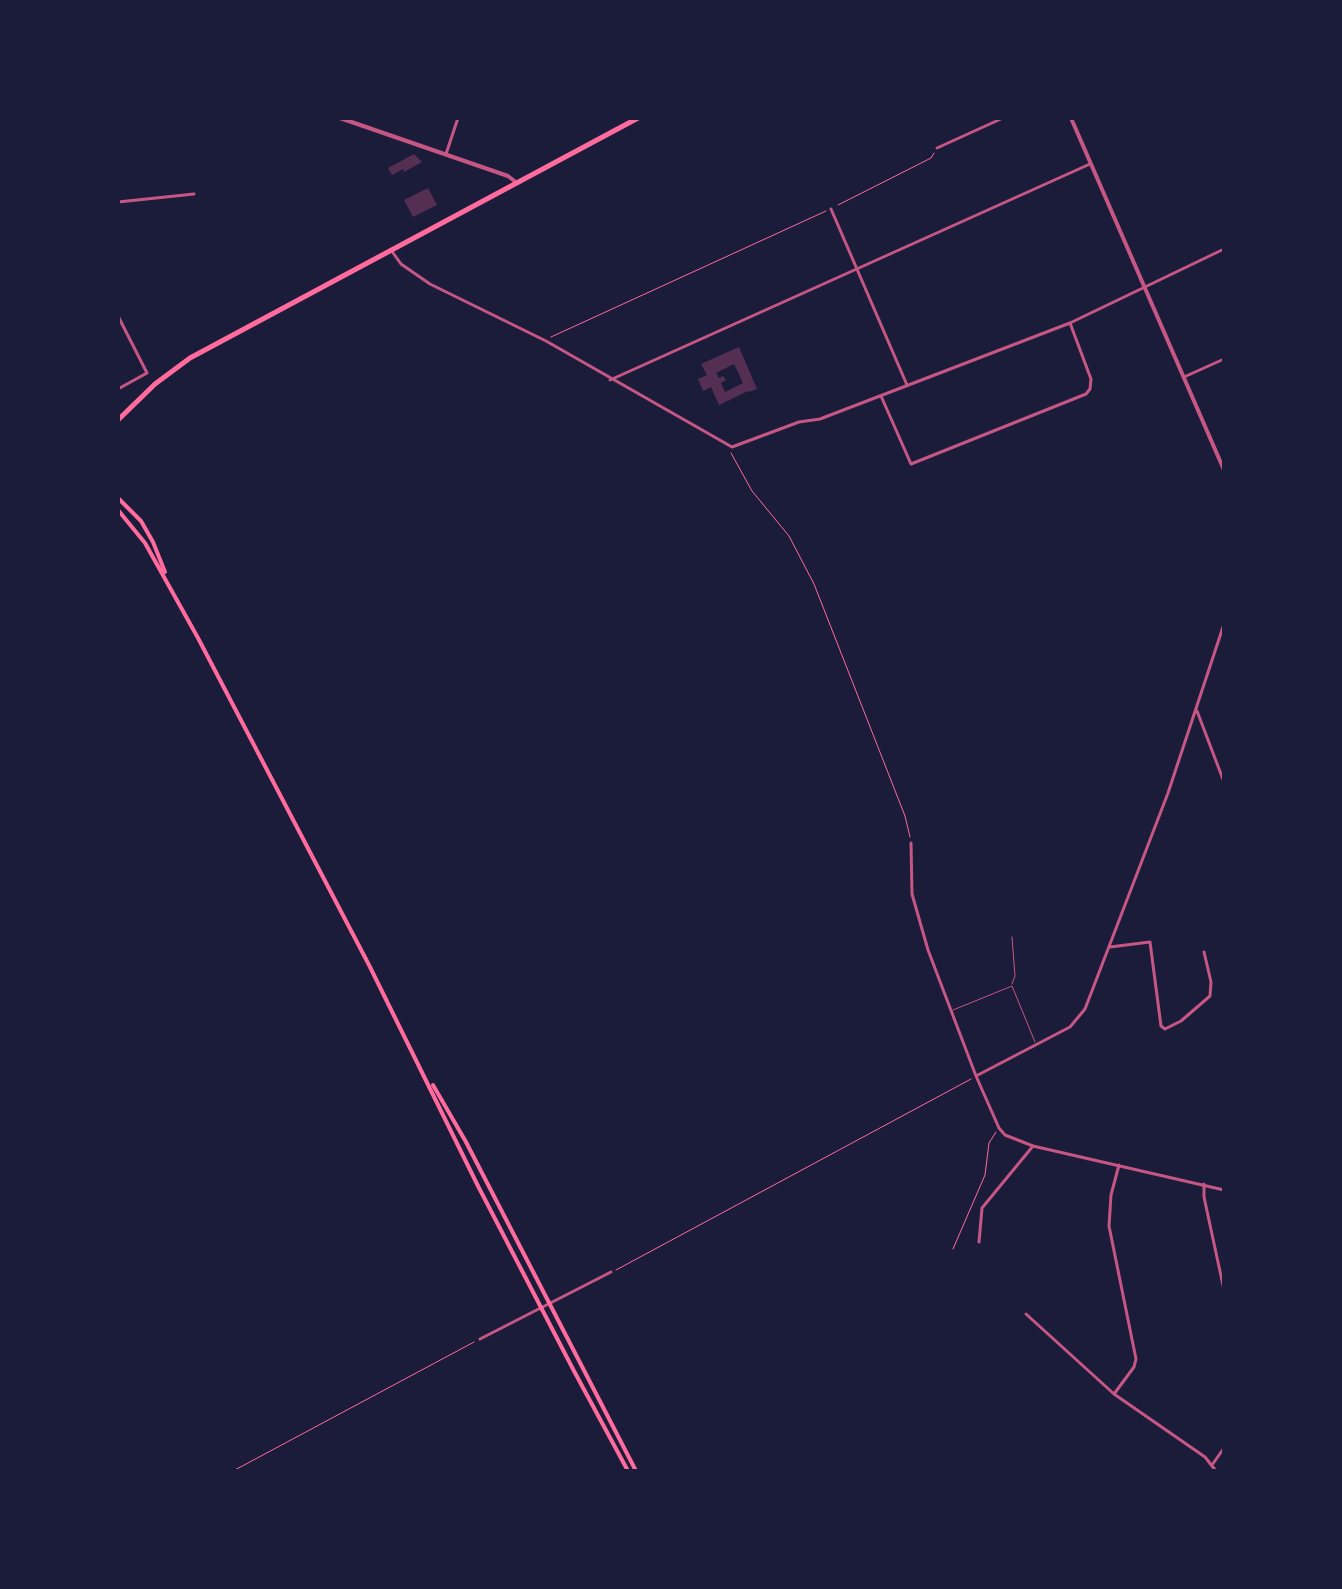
<!DOCTYPE html>
<html>
<head>
<meta charset="utf-8">
<style>
	body { margin:0 }
	#map { position:relative; width:1342px; height:1589px; overflow:hidden; background:#1b1b3a; font-family:Karla,sans-serif }
	canvas { display:block }
	.frame { position:absolute; inset:0; border:120px solid #1b1b3a; pointer-events:none }
</style>
</head>
<body>
<div id="map">
<canvas width="1342" height="1589"></canvas>
<div class="frame"></div>
</div>
<script>
const context = document.querySelector('canvas').getContext('2d');
context.lineJoin = 'round';
function paint(path, color) {
  context.fillStyle = color;
  context.fill(path, 'evenodd');
}
function shape(rows) {
  const path = new Path2D();
  for (const r of rows) {
    path.moveTo(r[0], r[1]);
    for (let i = 2; i < r.length; i += 2) path.lineTo(r[i], r[i + 1]);
  }
  return path;
}
function strokePath(path, color, width, dash) {
  context.strokeStyle = color;
  context.lineWidth = width;
  context.lineCap = dash ? 'butt' : 'round';
  context.setLineDash(dash || []);
  context.stroke(path);
}
paint(shape([
	[414,154,422,162,404,172,403,169,392,175,388,168],
	[428,188,437,205,413,217,404,200],
	[739,347,757,389,749,392,748,391,719,405,711,387,703,391,698,379,707,375,701,364],
	[734,364,743,383,725,392,721,383,726,380,723,376,719,378,716,373]
]), '#542f53');
strokePath(shape([
	[838,205,931,158,934,153],
	[551,337,826,211],
	[731,453,752,491,789,536,814,584,905,816,910,837],
	[953,1249,985,1175,989,1143,996,1132],
	[616,1270,971,1079],
	[233,1471,474,1342]
]), '#ff6b9d', 1);
strokePath(shape([
	[1012,937,1015,976,1012,984],
	[953,1010,1012,986,1035,1042]
]), '#c65784', 1);
strokePath(shape([
	[937,148,1003,118],
	[446,154,458,118],
	[118,202,194,194],
	[831,209,907,385],
	[391,250,401,264,430,284,546,341,732,447,799,422,820,419,1070,323,1224,249],
	[118,316,147,373,118,389],
	[1184,377,1224,359],
	[610,380,1090,164],
	[881,396,911,464,1086,394,1090,389,1091,379,1070,323],
	[1197,711,1224,782],
	[911,843,912,894,928,950,976,1076,999,1128,1005,1135,1033,1146,1224,1190],
	[1110,947,1150,942,1161,1026,1165,1029,1181,1021,1210,996,1211,982,1204,952],
	[976,1076,1070,1027,1085,1009,1168,793,1224,624],
	[1204,1184,1204,1197,1224,1290],
	[979,1242,982,1208,1033,1146],
	[1026,1314,1114,1394,1205,1457,1216,1471],
	[480,1339,611,1272],
	[1114,1394,1134,1367,1136,1359,1109,1226,1111,1195,1119,1165],
	[1212,1465,1224,1448]
]), '#c65784', 3);
strokePath(shape([
	[340,118,508,176,517,183],
	[1071,118,1224,470]
]), '#c65784', 4);
strokePath(shape([
	[118,498,141,521,153,542,165,572],
	[118,510,145,543,198,638,369,965,478,1186,574,1371,628,1471],
	[433,1085,466,1142,636,1471]
]), '#ff6b9d', 4);
strokePath(shape([
	[118,420,155,384,190,358,638,118]
]), '#ff6b9d', 5);
</script>
</body>
</html>
